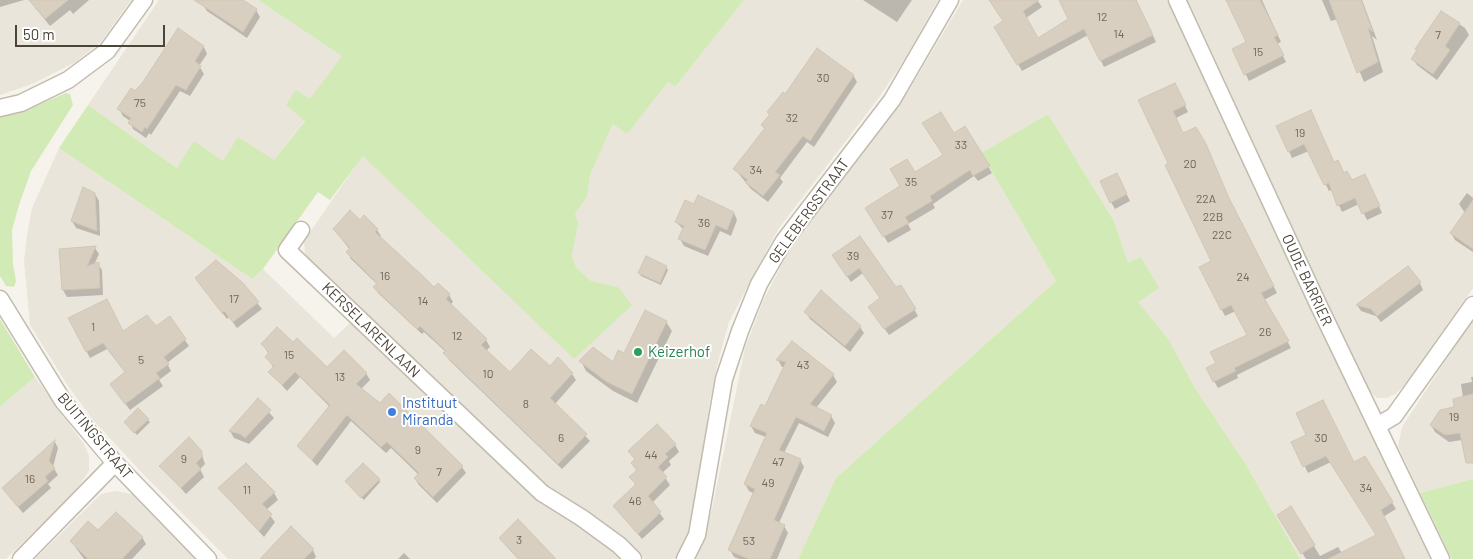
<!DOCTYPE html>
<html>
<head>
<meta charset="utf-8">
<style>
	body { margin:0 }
	#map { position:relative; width:1473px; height:559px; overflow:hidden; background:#f6f3ec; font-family:Barlow,sans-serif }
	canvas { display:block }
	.scale { position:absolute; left:15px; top:25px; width:150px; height:22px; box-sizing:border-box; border:2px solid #4b4439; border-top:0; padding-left:6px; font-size:15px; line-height:18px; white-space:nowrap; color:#4b4439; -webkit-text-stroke:4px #fff; paint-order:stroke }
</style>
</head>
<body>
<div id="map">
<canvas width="1473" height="559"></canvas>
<div class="scale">50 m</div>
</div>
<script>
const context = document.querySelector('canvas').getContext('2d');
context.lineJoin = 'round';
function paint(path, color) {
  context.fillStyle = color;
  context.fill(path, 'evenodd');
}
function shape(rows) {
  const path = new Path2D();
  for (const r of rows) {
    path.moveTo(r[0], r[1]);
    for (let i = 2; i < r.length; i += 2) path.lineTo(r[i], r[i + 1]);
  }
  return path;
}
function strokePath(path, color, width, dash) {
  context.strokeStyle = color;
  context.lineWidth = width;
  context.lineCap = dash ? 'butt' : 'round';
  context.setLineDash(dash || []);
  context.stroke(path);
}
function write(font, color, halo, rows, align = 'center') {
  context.font = font + ' Barlow,sans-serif';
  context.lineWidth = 4;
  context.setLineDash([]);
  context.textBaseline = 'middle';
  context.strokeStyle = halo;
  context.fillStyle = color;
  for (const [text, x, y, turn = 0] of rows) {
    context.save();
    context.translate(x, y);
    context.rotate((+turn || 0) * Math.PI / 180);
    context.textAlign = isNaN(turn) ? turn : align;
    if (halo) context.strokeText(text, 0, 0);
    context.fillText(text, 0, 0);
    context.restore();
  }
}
paint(shape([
	[0,0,131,0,101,42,74,63,32,84,0,95],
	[159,0,258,0,343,56,310,100,286,105,305,120,274,160,223,161,177,168,88,105],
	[744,0,938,0,906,57,878,99,779,228,752,278,729,322,718,362,709,406,700,481,688,532,678,556,674,559,645,559,604,524,551,490,309,260,305,254,304,241,363,155,574,358,618,287,591,281,576,267,572,255,575,214,587,197,590,175,613,124,627,133,668,82,675,87],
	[963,0,1167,0,1431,559,1300,559,1245,463,1195,388,1169,340,1137,302,1158,287,1128,264,1114,221,1048,114,981,153,1056,281,836,478,798,559,696,559,712,509,745,348,764,299,799,232,840,183,909,90],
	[1187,0,1473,0,1473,288,1407,383,1395,394,1387,398,1377,398,1367,389,1185,1],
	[59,148,252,279,263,269,334,338,352,321,527,491,541,502,591,533,622,559,228,559,145,476,93,420,68,386,30,325,24,261,27,235,32,208],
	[1473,319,1473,479,1420,493,1398,446,1402,427],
	[35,377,84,444,89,456,89,471,74,493,6,559,0,559,0,407],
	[115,491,132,494,196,559,35,559,101,494]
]), '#eae5da');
paint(shape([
	[258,0,744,0,675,87,668,82,627,134,613,124,590,175,587,197,575,214,578,223,572,255,576,267,591,281,618,287,632,305,574,359,363,156,330,200,318,192,263,269,252,279,59,148,88,105,177,168,194,141,223,161,238,137,274,160,305,121,286,105,296,90,310,99,342,56],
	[66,93,70,94,73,105,31,171,19,205,12,230,13,264,16,281,14,287,6,286,0,276,0,117,20,113],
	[1048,114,1114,221,1128,263,1141,257,1159,288,1138,302,1169,340,1195,388,1245,463,1300,559,798,559,836,478,1056,281,981,153],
	[0,319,35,377,0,407],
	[1473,479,1473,559,1452,559,1420,493]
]), '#d2eab5');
paint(shape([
	[0,0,24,0,0,7],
	[29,0,89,0,73,14,70,10,50,26],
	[207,0,241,0,256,10,260,17,247,38,207,11,203,5],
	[863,0,912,0,897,22],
	[991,0,1037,0,1042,7,1026,18,1038,40,1070,19,1064,0,1136,0,1156,42,1104,67,1088,35,1022,71,996,27,1004,22],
	[1227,0,1262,0,1281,42,1277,44,1286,62,1249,81,1233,49,1247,42],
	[1322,0,1362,0,1377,40,1372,36,1383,72,1364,82,1338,19,1331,21],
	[1441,12,1465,28,1469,35,1437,80,1417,65,1413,59],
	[178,30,204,47,207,54,199,66,204,74,190,96,180,91,151,135,149,133,146,138,133,129,130,121,123,116,119,109,144,82],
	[853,75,857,82,814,147,807,142,780,178,783,182,768,202,751,189,735,169,765,129,763,125,770,115,769,112,785,95],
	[1178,91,1188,112,1176,118,1183,134,1232,206,1277,293,1264,300,1291,348,1237,375,1238,378,1218,388,1214,381,1217,364,1248,336,1236,311,1225,316,1222,310,1213,261,1140,101],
	[1278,127,1334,163,1352,182,1368,182,1382,213,1367,220,1359,204,1342,212,1332,190,1329,191,1309,151,1292,158],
	[965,128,992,173,978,181,974,176,933,204,935,208,908,224,911,230,888,243,867,208,944,156,953,135],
	[1120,181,1130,201,1115,209,1111,202],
	[1467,193,1473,198,1473,252,1455,240,1451,233,1465,213,1459,204],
	[95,194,99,201,100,236,76,228,72,221],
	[699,197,734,213,737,220,731,236,720,231,708,256,684,246,680,239,684,230,676,222,695,206],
	[364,217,377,230,381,236,380,238,434,288,438,285,449,295,453,302,450,305,486,340,490,347,486,351,510,374,550,368,572,374,576,380,555,404,590,441,562,469,449,360,446,352,424,332,422,334,378,293,375,287,377,284,351,259,348,253,350,250,334,229,360,221],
	[860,238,896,289,901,286,918,316,889,335,874,314,881,299,863,273,851,282,837,262],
	[95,248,99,254,94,265,98,264,102,270,103,295,67,297,63,290,60,250],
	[666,267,668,270,661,285,641,276,639,273],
	[1420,283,1423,290,1381,322,1376,316,1361,311,1357,305],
	[242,284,262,309,237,328,229,317,227,319,201,285],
	[806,312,860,327,864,333,850,352,810,319],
	[169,318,189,346,167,363,171,371,159,380,163,386,130,410,115,390,126,373,107,349,90,358,70,319,123,333,156,328],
	[666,322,672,331,637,403,613,391,586,371,581,361,613,364],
	[293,343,327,368,366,373,370,380,361,389,462,467,466,473,437,503,419,485,415,479,419,475,391,448,386,453,351,421,317,466,299,446,330,407,300,377,287,391,270,372,274,368,266,357,269,354,262,344],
	[792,343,833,375,837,382,816,408,831,416,835,423,828,437,799,423,784,453,800,460,804,467,779,523,784,526,788,533,777,559,739,559,734,557,730,550,755,494,749,491,745,484,766,437,755,433,751,426,766,408,785,367,782,367,778,360],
	[1471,377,1473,377,1473,453,1462,440,1449,442,1435,432,1431,425,1456,408,1463,398,1461,384,1472,382],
	[258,400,274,418,249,444,234,438,230,431],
	[148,420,150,422,137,435,125,422],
	[55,442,58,448,53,467,58,475,48,484,51,488,23,513,3,489],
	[1293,442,1354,464,1364,457,1396,509,1383,517,1405,559,1306,559,1279,515,1290,507,1320,556,1338,547,1342,553,1378,536,1331,462,1308,473],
	[675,445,679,452,669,461,671,465,662,473,670,485,652,503,664,519,642,539,614,506,636,486,631,477,637,471,632,464,636,460,629,451],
	[201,452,205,464,200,469,204,477,186,494,161,466],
	[379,479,380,482,364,500,346,481],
	[220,489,274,493,278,500,266,510,275,522,264,537],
	[98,532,142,537,146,544,132,559,84,559,71,541],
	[500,539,554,559,518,559],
	[313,550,316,557,314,559,262,559],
	[404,553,410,559,398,559]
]), '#0003');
const building = shape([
	[29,0,68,0,45,19,29,0],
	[194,0,243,0,257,9,243,32,194,0],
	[989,0,1039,0,1023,11,1038,38,1068,19,1059,0,1136,0,1153,35,1100,61,1084,29,1017,65,994,27,1003,21,989,0],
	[1226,0,1260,0,1278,35,1274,37,1284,55,1244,75,1232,49,1246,42,1226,0],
	[1329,0,1361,0,1373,32,1368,28,1378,62,1357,73,1329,0],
	[1441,11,1460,23,1445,46,1450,50,1433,74,1411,59,1417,50,1415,49,1441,11],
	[178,28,204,46,195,61,201,66,186,90,176,85,147,129,145,127,142,132,128,123,131,118,117,109,131,88,135,91,143,82,178,28],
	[817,48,854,75,810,141,803,136,775,172,780,175,763,196,745,182,748,180,733,169,765,128,761,125,770,114,767,112,783,92,785,94,817,48],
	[1175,83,1186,105,1173,111,1183,133,1196,127,1206,144,1229,198,1274,286,1261,293,1289,341,1234,368,1236,371,1213,382,1206,368,1216,363,1210,352,1247,335,1231,305,1221,310,1199,267,1211,261,1165,165,1168,163,1138,100,1175,83],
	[1311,110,1334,162,1338,160,1344,173,1347,171,1352,180,1365,174,1380,206,1362,214,1355,198,1337,206,1329,183,1324,185,1304,144,1288,152,1276,126,1311,110],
	[941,112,954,133,965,126,990,166,973,176,970,170,930,196,932,201,905,217,909,223,883,237,865,208,900,186,890,169,907,159,915,172,943,155,922,123,941,112],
	[1117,173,1127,194,1110,203,1100,181,1117,173],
	[83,187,95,193,97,231,71,221,83,187],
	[698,195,734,212,727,230,716,225,705,250,678,239,684,226,675,222,685,200,694,204,698,195],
	[1473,200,1473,249,1450,233,1473,200],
	[350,210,360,220,364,215,378,229,375,232,424,277,434,287,438,283,450,294,446,299,487,339,481,345,510,372,531,349,550,366,558,357,573,373,550,398,587,434,558,464,443,353,446,351,420,326,417,329,373,287,377,283,346,252,350,248,333,229,350,210],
	[860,236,896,287,901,285,916,309,884,329,868,307,880,298,859,268,847,277,832,255,860,236],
	[96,246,87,266,99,262,100,288,62,290,59,249,96,246],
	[646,256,667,266,660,283,638,273,646,256],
	[216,260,243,283,259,302,233,322,224,311,222,313,195,278,216,260],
	[1408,266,1421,282,1377,316,1371,309,1356,305,1408,266],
	[821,290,861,326,845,346,804,312,821,290],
	[107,299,123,331,147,315,156,326,170,316,186,339,164,357,169,364,156,373,160,378,125,404,110,384,125,372,103,343,86,352,68,318,107,299],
	[645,310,667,321,632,394,607,382,579,361,593,347,613,362,618,350,624,353,645,310],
	[277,327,293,342,297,338,327,367,344,350,367,373,356,384,380,403,389,393,463,466,433,497,414,478,419,473,387,442,381,447,347,415,312,460,297,446,330,405,295,372,282,385,268,372,274,366,265,357,269,352,261,344,277,327],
	[792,341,834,374,810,404,832,415,824,431,796,417,779,450,801,459,774,520,785,525,770,559,749,559,728,550,755,489,744,484,767,433,750,426,761,404,765,406,786,362,776,360,792,341],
	[1473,394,1473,463,1466,463,1460,433,1445,435,1430,425,1440,410,1454,407,1453,399,1473,394],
	[258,398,271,410,245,438,240,434,229,431,258,398],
	[1323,400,1354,462,1365,456,1393,502,1381,510,1405,559,1328,559,1376,535,1326,456,1303,467,1291,442,1306,435,1296,413,1323,400],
	[138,408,149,419,134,433,124,422,138,408],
	[657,424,676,444,665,454,668,457,658,467,667,477,648,496,661,512,638,534,613,506,636,484,629,477,637,470,631,463,635,459,628,451,657,424],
	[189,437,202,451,202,457,196,463,201,469,181,488,159,466,189,437],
	[55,440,49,461,55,468,45,477,48,481,18,507,2,488,55,440],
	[246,463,275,492,262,504,272,514,259,531,218,488,246,463],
	[363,463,380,479,361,498,345,481,363,463],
	[1291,506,1315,545,1301,554,1277,515,1291,506],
	[116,512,143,537,122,559,88,559,70,541,88,521,98,530,116,512],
	[518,519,539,541,556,559,519,559,499,538,518,519],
	[291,526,314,549,304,559,260,559,291,526]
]);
paint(building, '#d8cfc1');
strokePath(building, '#d3c7b4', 1);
const minor = shape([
	[1177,0,1318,304,1441,559],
	[0,108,21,103,68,80,107,51,144,0],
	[301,230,287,250,542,493,582,518,619,545,633,559],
	[0,299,63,401,115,463,208,559],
	[1377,426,1394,416,1473,305],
	[21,559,115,463],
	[685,559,697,535,724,379,740,331,759,284,784,241,892,100,950,0]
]);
strokePath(minor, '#c2bbae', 19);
strokePath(minor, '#fff', 16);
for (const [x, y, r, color] of [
	[638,352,5,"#2e9e5b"],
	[392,412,5,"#3f7fe0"]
]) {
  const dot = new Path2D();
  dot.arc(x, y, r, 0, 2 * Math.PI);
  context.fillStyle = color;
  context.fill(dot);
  strokePath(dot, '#fff', 2);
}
write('12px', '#6e675b', null, [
	["12",1102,17],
	["14",1119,34],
	["7",1438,35],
	["15",1258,52],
	["30",823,78],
	["75",140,103],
	["32",792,118],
	["19",1300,133],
	["33",961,145],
	["20",1190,164],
	["34",756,170],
	["35",911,182],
	["22A",1206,199],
	["37",887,215],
	["22B",1213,217],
	["36",704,223],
	["22C",1222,235],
	["39",853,256],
	["16",385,276],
	["24",1243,277],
	["17",234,299],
	["14",423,301],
	["1",93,327],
	["26",1265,332],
	["12",457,336],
	["15",289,355],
	["5",141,360],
	["43",803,365],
	["10",488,374],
	["13",340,377],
	["8",526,404],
	["19",1454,417],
	["6",561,438],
	["30",1321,438],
	["9",418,450],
	["44",651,455],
	["9",184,459],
	["47",778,462],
	["7",439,472],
	["16",30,479],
	["49",768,483],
	["34",1366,488],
	["11",247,490],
	["46",635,501],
	["3",519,540],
	["53",749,541]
]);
write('15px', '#4b4439', '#fff', [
	["GELEBERGSTRAAT",809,211,-54],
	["OUDE BARRIER",1307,280,65],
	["KERSELARENLAAN",371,330,44],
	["BUITINGSTRAAT",95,436,50]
]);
write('15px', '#27864d', '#fff', [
	["Keizerhof",648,352]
], 'left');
write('15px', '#366cbe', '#fff', [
	["Instituut",402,403],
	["Miranda",402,420]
], 'left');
</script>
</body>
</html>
